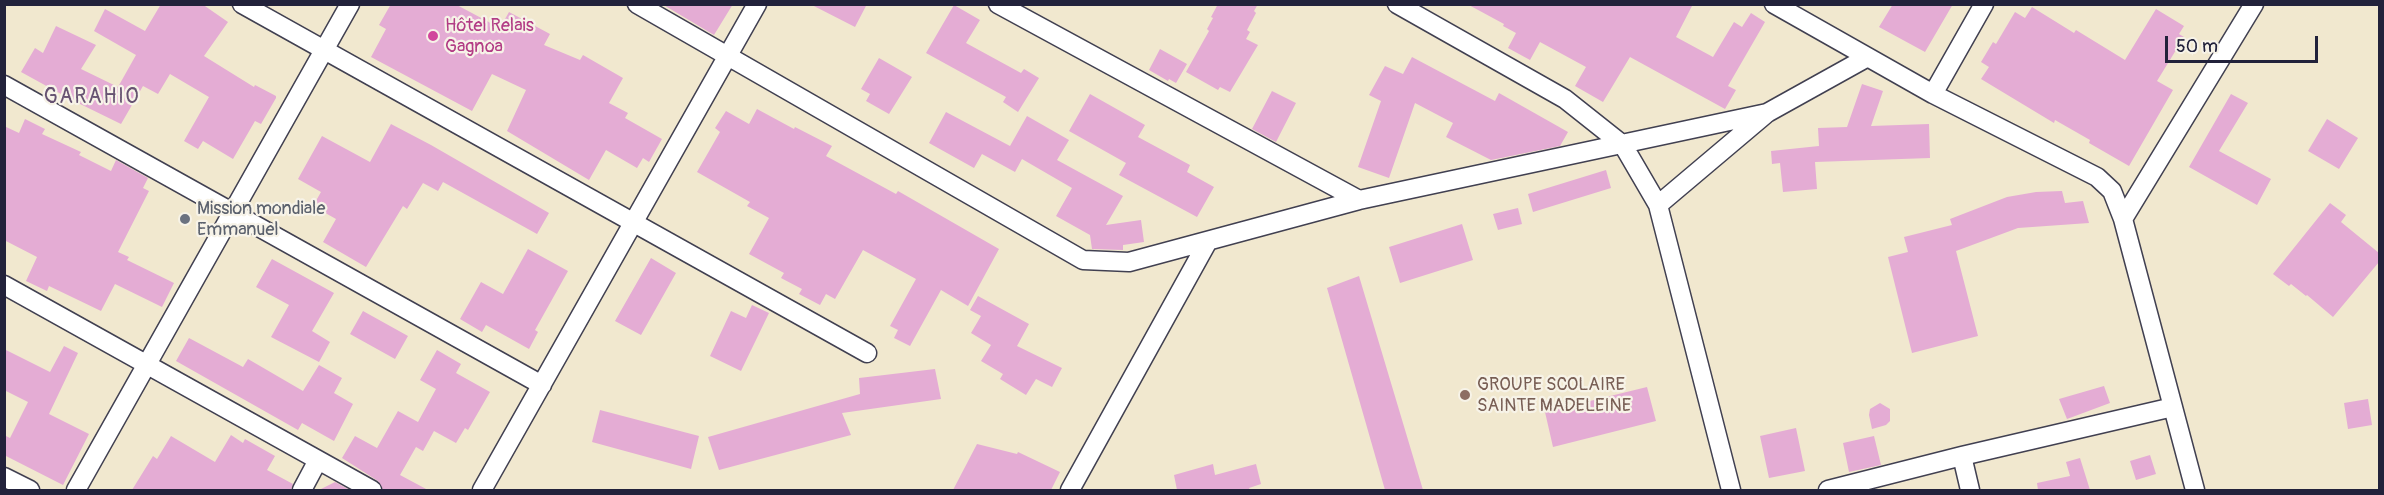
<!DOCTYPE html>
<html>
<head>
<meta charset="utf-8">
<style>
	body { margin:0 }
	#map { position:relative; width:2384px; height:495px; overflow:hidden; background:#f1e8cf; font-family:Pangolin,sans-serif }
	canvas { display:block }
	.frame { position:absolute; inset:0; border:6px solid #22223b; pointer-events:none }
	.scale { position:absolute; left:2165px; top:36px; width:153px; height:27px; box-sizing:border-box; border:3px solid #22223b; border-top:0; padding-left:8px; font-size:18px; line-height:21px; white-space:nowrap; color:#22223b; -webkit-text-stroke:4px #f7f3e8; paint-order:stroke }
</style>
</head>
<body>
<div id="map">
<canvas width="2384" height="495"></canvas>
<div class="frame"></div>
<div class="scale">50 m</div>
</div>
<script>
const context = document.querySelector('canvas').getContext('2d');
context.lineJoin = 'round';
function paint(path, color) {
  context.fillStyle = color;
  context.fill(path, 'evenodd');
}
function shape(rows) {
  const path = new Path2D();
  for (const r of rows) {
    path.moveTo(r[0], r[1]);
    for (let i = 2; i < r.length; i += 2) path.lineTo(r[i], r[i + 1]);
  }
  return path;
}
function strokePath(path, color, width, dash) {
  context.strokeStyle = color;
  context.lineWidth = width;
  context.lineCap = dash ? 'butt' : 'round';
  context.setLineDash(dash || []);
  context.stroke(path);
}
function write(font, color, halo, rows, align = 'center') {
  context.font = font + ' Pangolin,sans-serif';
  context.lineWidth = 4.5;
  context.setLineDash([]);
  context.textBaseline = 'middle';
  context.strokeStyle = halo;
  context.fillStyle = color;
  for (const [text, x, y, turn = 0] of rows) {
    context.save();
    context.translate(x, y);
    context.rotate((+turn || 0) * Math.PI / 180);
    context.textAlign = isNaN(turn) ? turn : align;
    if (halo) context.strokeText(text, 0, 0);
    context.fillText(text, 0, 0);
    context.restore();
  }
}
paint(shape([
	[161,4,202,4,228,22,204,56,254,87,255,85,276,96,276,98,261,124,255,121,233,159,203,141,198,149,184,141,209,97,170,74,158,94,143,86,121,124,72,100,21,72,35,48,43,53,56,26,96,45,81,69,118,87,136,55,94,31,105,9,145,31],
	[391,4,455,4,500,28,509,12,550,34,544,45,580,60,583,55,623,78,609,103,628,113,625,118,662,139,649,162,643,158,637,168,606,150,589,180,507,131,526,90,492,74,472,111,371,57,386,29,379,25],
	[662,4,733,4,714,35],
	[810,4,867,4,855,27],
	[1218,4,1258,4,1254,11,1256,13,1247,30,1250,32,1246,39,1258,45,1230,92,1220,87,1218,90,1186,72,1209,31,1207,29,1213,18,1211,17],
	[1467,4,1693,4,1676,37,1713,57,1734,22,1742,27,1751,13,1765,22,1728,86,1736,90,1725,109,1630,57,1603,102,1575,86,1586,67,1540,42,1530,60,1508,48,1516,33,1503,26,1504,24],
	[1893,4,1953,4,1925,52,1879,27],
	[954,5,980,20,966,43,1021,73,1024,69,1039,78,1018,112,1003,102,1006,97,926,53],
	[2032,7,2074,33,2076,30,2125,60,2156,9,2184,26,2179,34,2184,37,2157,81,2173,90,2129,166,2089,143,2090,140,2055,120,2054,123,1981,79,1989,67,1981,62,1993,42,1996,44,2015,12,2025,18],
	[1160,49,1187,64,1176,83,1169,79,1168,81,1149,70],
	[1412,57,1495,101,1499,93,1568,132,1560,146,1491,160,1446,137,1453,123,1415,103,1389,178,1358,167,1381,101,1369,95,1385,66,1403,74],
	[879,58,912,77,889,114,866,101,870,94,861,89],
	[1862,84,1883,91,1871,126,1929,124,1930,158,1815,162,1817,189,1783,192,1780,163,1772,164,1771,151,1819,146,1818,128,1847,127],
	[1272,91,1296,103,1276,142,1252,129],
	[1090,94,1145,125,1138,137,1190,165,1187,172,1214,187,1197,217,1119,175,1126,163,1069,131],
	[2231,94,2248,103,2219,151,2271,179,2257,205,2189,167],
	[757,109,794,129,795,127,832,146,826,156,896,194,898,191,999,249,968,306,941,290,910,346,894,338,898,330,890,326,916,279,863,250,835,299,826,294,820,305,799,294,802,289,781,278,784,273,749,254,769,218,747,206,750,202,697,172,720,132,715,128,726,111,749,124],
	[946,112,1010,146,1027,116,1069,140,1057,160,1123,196,1106,225,1141,220,1144,242,1123,245,1123,250,1092,249,1090,235,1056,216,1072,188,1022,159,1015,172,982,154,974,168,929,143],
	[25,119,45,129,42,134,81,152,79,155,111,171,116,160,148,178,143,188,149,191,118,252,129,257,127,260,174,283,162,307,115,284,101,311,49,286,47,291,26,281,37,257,4,240,4,126,19,133],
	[2327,119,2358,138,2339,169,2308,151],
	[391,124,431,145,549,213,537,234,443,182,438,191,423,183,407,209,403,206,366,267,323,242,336,219,313,206,321,192,298,179,322,136,370,162],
	[1606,170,1611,188,1533,212,1528,194],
	[2062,191,2065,203,2083,201,2089,223,2018,228,1956,251,1978,336,1912,353,1888,257,1908,252,1904,237,1952,225,1950,219,2007,197,2036,192],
	[2330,203,2346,215,2341,222,2379,253,2379,262,2333,317,2307,295,2306,296,2291,284,2289,286,2273,274],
	[1518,208,1522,224,1498,230,1493,214],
	[1462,224,1473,260,1400,283,1389,247],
	[528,249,568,271,535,330,538,332,529,349,486,325,482,332,460,319,481,282,503,294],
	[651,258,676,273,641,335,615,321],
	[272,259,334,293,312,331,330,342,319,362,271,337,289,305,256,287],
	[1359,276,1423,490,1385,490,1327,288],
	[978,296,1029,324,1017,346,1062,368,1052,387,1036,379,1026,395,1000,379,1003,374,981,361,991,345,971,333,981,316,970,310],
	[752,305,769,313,741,371,710,356,731,311,746,318],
	[363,311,408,336,395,359,350,334],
	[189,338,243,367,248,359,303,391,319,365,342,378,334,393,353,404,334,441,302,423,298,430,176,361],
	[64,346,78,353,49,414,89,434,63,485,4,455,4,435,10,438,28,402,4,390,4,349,50,372],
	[437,350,461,364,456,373,490,392,468,430,465,428,456,443,434,431,423,451,416,447,400,475,428,490,383,490,378,481,342,458,355,436,377,448,398,411,418,422,436,389,420,380],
	[935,369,941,399,842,413,851,435,719,470,708,437,860,394,859,378],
	[2104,386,2110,403,2067,419,2059,399],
	[1647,387,1656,421,1553,447,1545,412],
	[2368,399,2372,425,2348,429,2344,403],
	[1880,403,1890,409,1890,421,1886,425,1872,429,1869,415,1870,409],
	[600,410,699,436,691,469,592,442],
	[1796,428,1805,471,1769,478,1760,436],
	[231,435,243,443,245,439,275,456,267,470,293,484,291,490,132,490,153,456,157,459,171,436,215,462],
	[1874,436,1881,465,1849,472,1843,443],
	[977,444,1017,454,1018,452,1060,472,1051,490,953,490],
	[2150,455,2156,474,2136,480,2130,461],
	[2080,458,2090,490,2038,490,2037,483,2070,476,2066,462],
	[1213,464,1215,475,1256,464,1261,484,1249,488,1250,490,1177,490,1174,475],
	[335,482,350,490,319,490]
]), '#e4acd4');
const street = shape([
	[242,4,867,353],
	[637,4,1083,260,1129,262,1359,200,1767,113],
	[998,4,1359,200],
	[1397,4,1565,99,1623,145,1658,205,1731,490],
	[1774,4,1933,94,2097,177,2112,191,2123,219,2195,490],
	[4,85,542,385],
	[1933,94,1984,4],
	[1658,205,1767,113,1866,58],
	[2123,219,2254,4],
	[4,285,372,490],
	[1962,456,1970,490],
	[4,477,30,490],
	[76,490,350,4],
	[302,490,318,460],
	[482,490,757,4],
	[1070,490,1207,243],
	[1828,490,1962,456,2173,407]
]);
strokePath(street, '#414051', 21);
strokePath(street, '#fff', 18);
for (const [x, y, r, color] of [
	[433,36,6,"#d1479c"],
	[185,219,6,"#6b7280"],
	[1465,395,6,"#8d6e63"]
]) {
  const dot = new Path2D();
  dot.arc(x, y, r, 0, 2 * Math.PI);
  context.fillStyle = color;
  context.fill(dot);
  strokePath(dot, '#f7f3e8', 2);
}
write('18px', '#b23c85', '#f7f3e8', [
	["Hôtel Relais",445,26],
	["Gagnoa",445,47]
], 'left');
write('18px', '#5b616d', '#f7f3e8', [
	["Mission mondiale",197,209],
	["Emmanuel",197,230]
], 'left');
write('18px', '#785e54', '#f7f3e8', [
	["GROUPE SCOLAIRE",1477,385],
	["SAINTE MADELEINE",1477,406]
], 'left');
context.letterSpacing = '1.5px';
write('21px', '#665271', '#f7f3e8', [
	["GARAHIO",92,98]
]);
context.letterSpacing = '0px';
</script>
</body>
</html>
